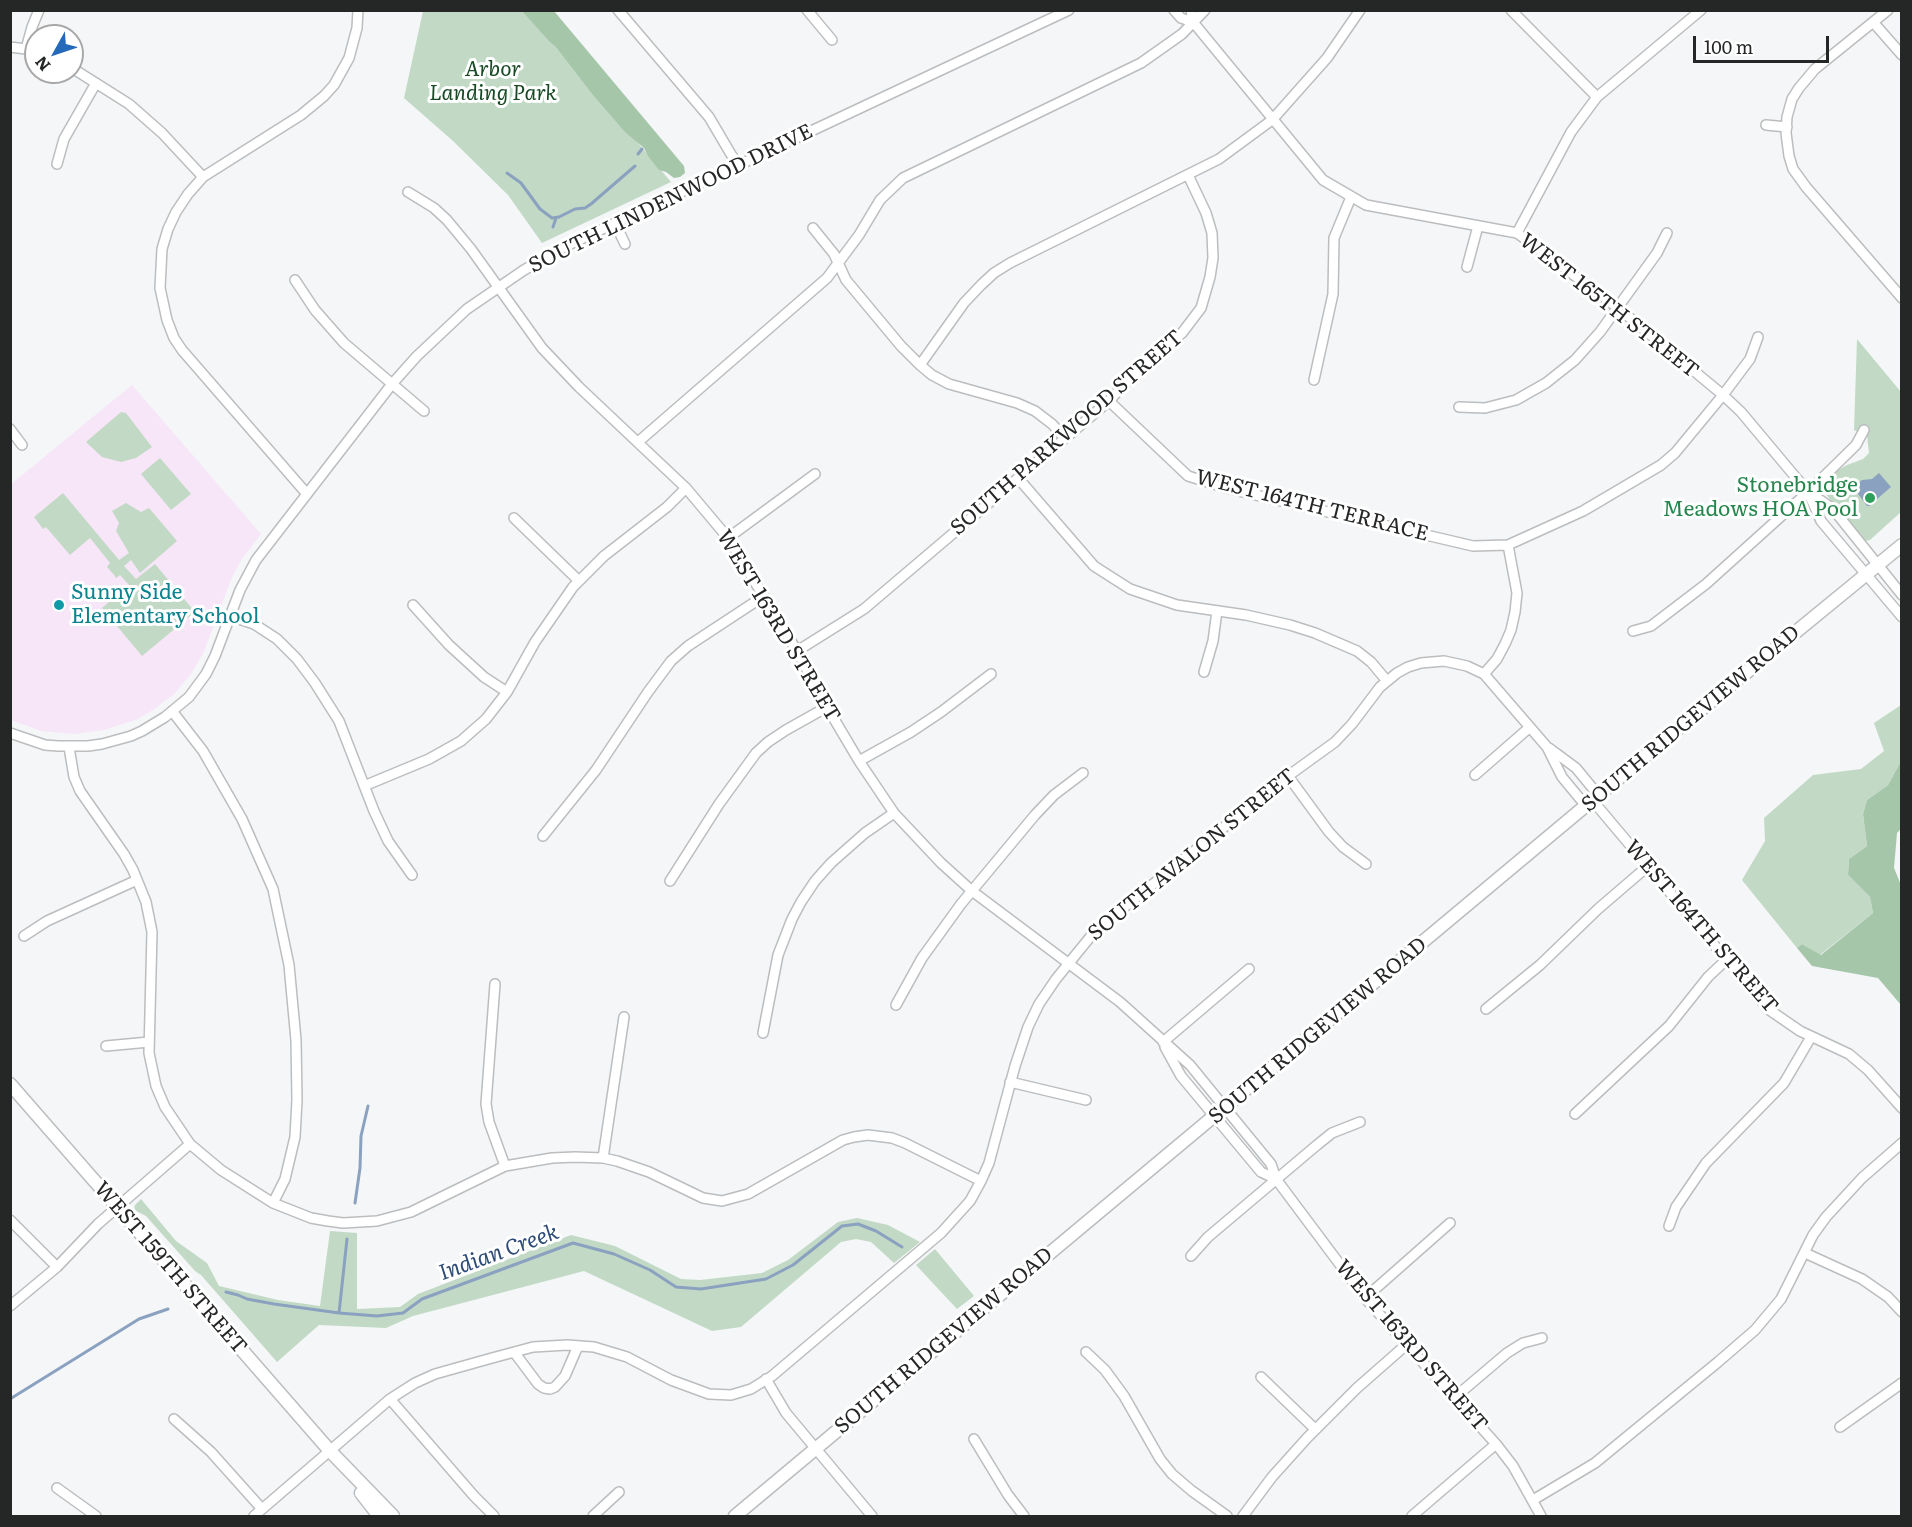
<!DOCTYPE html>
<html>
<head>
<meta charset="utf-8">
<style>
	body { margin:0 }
	#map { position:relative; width:1912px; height:1527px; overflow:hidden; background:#f4f6f8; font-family:Literata,serif }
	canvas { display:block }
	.frame { position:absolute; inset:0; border:12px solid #252626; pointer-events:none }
	.north { position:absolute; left:24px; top:24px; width:60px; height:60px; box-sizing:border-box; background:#fff; border:2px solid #a8a8a8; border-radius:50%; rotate:230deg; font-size:16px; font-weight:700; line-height:24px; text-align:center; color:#252626 }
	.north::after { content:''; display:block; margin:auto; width:21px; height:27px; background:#2569ba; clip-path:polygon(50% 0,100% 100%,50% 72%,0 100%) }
	.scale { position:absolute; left:1693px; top:36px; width:136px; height:27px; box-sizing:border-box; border:3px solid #252626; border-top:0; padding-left:8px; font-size:18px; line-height:21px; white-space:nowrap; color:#252626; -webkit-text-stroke:4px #fff; paint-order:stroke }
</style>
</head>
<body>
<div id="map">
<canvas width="1912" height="1527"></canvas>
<div class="frame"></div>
<div class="north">N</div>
<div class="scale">100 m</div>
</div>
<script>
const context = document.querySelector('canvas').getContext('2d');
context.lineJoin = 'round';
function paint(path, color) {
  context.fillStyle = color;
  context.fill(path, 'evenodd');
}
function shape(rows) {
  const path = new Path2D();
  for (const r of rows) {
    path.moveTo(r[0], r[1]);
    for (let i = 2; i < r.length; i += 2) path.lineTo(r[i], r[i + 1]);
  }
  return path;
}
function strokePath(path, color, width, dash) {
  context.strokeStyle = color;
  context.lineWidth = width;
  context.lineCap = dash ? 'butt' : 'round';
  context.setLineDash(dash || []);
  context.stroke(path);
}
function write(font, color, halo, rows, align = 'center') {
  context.font = font + ' Literata,serif';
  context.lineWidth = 6;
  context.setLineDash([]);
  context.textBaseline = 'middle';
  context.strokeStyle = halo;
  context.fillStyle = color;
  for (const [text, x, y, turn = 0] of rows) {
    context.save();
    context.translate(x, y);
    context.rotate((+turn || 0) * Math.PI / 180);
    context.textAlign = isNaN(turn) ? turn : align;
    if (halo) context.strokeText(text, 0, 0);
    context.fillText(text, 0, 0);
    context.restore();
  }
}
paint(shape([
	[132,385,261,534,242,559,232,577,203,654,191,674,174,694,153,710,138,719,104,730,74,734,41,731,11,720,10,485]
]), '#f7e6f7');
paint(shape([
	[423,11,527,11,671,182,542,243,508,195,453,141,404,98],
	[1857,339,1901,392,1901,512,1870,540,1865,541,1824,492,1826,482,1838,470,1847,465,1863,459,1869,453,1867,436,1854,430],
	[121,412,126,413,152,447,136,458,121,462,102,457,86,442],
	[160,458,191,494,171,510,141,474],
	[63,493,119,560,129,553,116,531,119,523,112,511,126,503,141,512,149,508,177,541,140,573,131,560,124,566,136,579,155,564,195,612,142,656,102,608,129,585,120,575,116,578,115,576,107,567,110,563,90,538,70,555,46,527,43,529,34,517],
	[1901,705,1901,761,1888,785,1867,800,1863,814,1867,846,1849,859,1848,875,1870,897,1873,913,1820,955,1802,944,1797,948,1742,880,1765,841,1764,818,1813,775,1861,769,1884,751,1874,723],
	[141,1199,176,1241,207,1263,219,1286,278,1300,320,1306,330,1231,357,1233,357,1309,400,1307,418,1294,571,1235,615,1246,681,1279,700,1280,762,1273,788,1260,838,1222,857,1218,888,1225,920,1242,894,1263,871,1242,856,1239,841,1242,741,1327,712,1331,584,1271,413,1316,386,1328,319,1325,277,1362,201,1275,195,1271,146,1216,134,1210,135,1205],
	[935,1249,974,1296,957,1309,916,1265]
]), '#c2dac5');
paint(shape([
	[522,11,554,11,684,166,685,173,680,177,674,178,666,172,659,170,648,156,644,148,625,132,593,95,556,47,549,41],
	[1901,761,1901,829,1897,833,1894,868,1901,885,1901,1005,1878,978,1812,966,1797,948,1802,944,1821,955,1873,913,1870,897,1848,875,1849,859,1867,846,1863,814,1867,800,1888,785]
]), '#a6c6aa');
paint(shape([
	[1879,473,1891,487,1869,506,1867,506,1853,487,1862,480,1872,479]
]), '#8ba1c0');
strokePath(shape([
	[638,154,642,149],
	[507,173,521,183,540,209,552,218,559,217,575,209,585,208,591,204,635,166],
	[553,227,556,218],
	[355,1203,360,1168,361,1136,368,1106],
	[226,1292,238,1295,247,1299,274,1304,339,1313,377,1316,403,1313,422,1299,573,1243,614,1254,650,1270,676,1287,701,1289,766,1279,793,1265,842,1226,858,1224,876,1231,902,1247],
	[339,1313,347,1239],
	[10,1399,139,1319,168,1309]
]), '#8ba1c0', 3);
const minor = shape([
	[618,10,709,117,732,156,740,165],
	[807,10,832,40],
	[1174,10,1181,18,1193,22,1191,10],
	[1511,10,1597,97],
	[1888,10,1815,69,1799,88,1792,99,1787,117,1786,133,1789,156,1793,169,1806,187,1902,298],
	[1193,22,1323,180,1366,205,1517,233,1618,308,1723,395,1741,412,1808,492,1821,521,1902,617],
	[1873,22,1902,55],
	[10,47,26,49,36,53],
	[26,49,32,27,39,10],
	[72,68,129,104,162,133,203,177,188,194,176,212,168,229,162,249,160,288,167,320,174,338,182,350,307,494],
	[1766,125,1787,127],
	[57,164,64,139,96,83],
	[203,177,301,115,324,96,334,85,349,58,357,28,358,10],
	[408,192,434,208,447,220,471,249,542,348,579,387,686,488,728,538,797,651,827,707,859,761,894,813,941,863,972,891,1120,1002,1190,1065,1271,1164,1276,1179,1365,1298,1496,1444,1513,1466,1541,1516],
	[615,223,625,244],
	[813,228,834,254,846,280,901,346,920,365,932,375,949,384,1017,403,1035,411,1052,424,1065,438],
	[1517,233,1571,132,1597,97,1701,10],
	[1467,267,1478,226],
	[295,280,315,310,344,343,424,411],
	[920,365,964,303,981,285,994,273,1010,263,1219,159,1272,120,1327,58,1360,10],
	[1314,380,1333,294,1334,238,1351,197],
	[1109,401,1188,476,1230,489,1473,546,1508,545,1583,511,1661,465,1675,453,1723,395,1750,359,1758,337],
	[1459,407,1485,408,1516,400,1546,383,1575,360,1600,332,1657,253,1667,233],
	[10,429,22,445],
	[638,442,827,278,859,235,880,200,903,178,1141,63,1182,34,1205,10],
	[1018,478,1094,566,1130,589,1177,605,1246,615,1290,625,1315,633,1357,651,1371,662,1387,681],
	[1810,493,1833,509,1902,595],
	[514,518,579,581],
	[728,538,815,474],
	[413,605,449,645,484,677,507,692],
	[230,616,254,624,277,639,297,659,315,683,339,721,374,811,388,841,412,875],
	[1633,631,1651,626,1706,584,1808,492,1856,445,1864,430],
	[797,651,864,609,1109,401,1132,376,1182,333,1201,308,1210,277,1213,258,1212,233,1206,213,1188,175],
	[1204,672,1213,641,1217,611],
	[1484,674,1497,659,1505,644,1511,630,1515,612,1517,593,1508,545],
	[172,711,203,751,242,819,273,889,289,965,296,1040,297,1100,295,1137,285,1179,273,1203],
	[10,733,45,745,58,746,88,746,102,744,131,736,142,731,165,717,189,697,206,674,215,656,240,590,256,560,392,384,417,356,467,309,524,270,564,247,1069,10],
	[69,747,74,777,80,791,124,854,133,870,146,902,152,932,149,1053,156,1086,165,1107,190,1144,221,1170,273,1203,311,1218,328,1221,343,1223,377,1221,411,1212,505,1166,552,1158,575,1157,603,1158,617,1161,649,1172,703,1198,722,1201,748,1194,843,1140,854,1137,868,1135,892,1138,905,1143,981,1181],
	[1549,748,1576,768,1599,796],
	[859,761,911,732,941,712,991,674],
	[1475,775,1530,727],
	[1288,776,1329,832,1343,847,1366,864],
	[364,786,429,759,461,741,486,719,507,692,535,642,573,587,604,556,667,507,686,488],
	[1593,801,1768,1009,1800,1031,1849,1054,1868,1070,1902,1108],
	[543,836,596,770,648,692,671,661,688,646,764,596],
	[670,881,719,804,756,753,768,742,786,730,827,707],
	[24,936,47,921,137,880],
	[495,984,486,1104,489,1122,505,1166],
	[896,1005,922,958,961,904,1035,815,1054,795,1083,773],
	[1486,1009,1540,965,1598,909,1648,866],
	[763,1033,778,955,792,919,801,902,815,881,831,863,865,833,894,813],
	[1163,1042,1249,969],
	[106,1046,149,1042],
	[1165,1047,1181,1076,1261,1172,1276,1179],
	[1010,1082,1086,1100],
	[1575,1114,1669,1026,1708,977,1726,960],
	[603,1158,624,1017],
	[10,1220,57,1267],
	[1669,1226,1676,1207,1706,1163,1784,1083,1811,1037],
	[1805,1253,1862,1279,1888,1297,1902,1312],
	[1191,1256,1208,1237,1317,1145,1332,1133,1360,1122],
	[1365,1298,1450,1223],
	[10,1306,57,1267,98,1224,190,1144],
	[514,1352,538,1384,544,1388,550,1389,555,1387,565,1376,578,1346],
	[1086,1352,1105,1370,1124,1396,1160,1459,1172,1474,1192,1491,1227,1516],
	[1261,1377,1315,1429],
	[766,1379,786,1413,872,1516],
	[1454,1398,1507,1353,1523,1343,1542,1338],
	[390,1399,474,1496,494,1516],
	[174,1419,211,1452,262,1509],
	[1840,1427,1902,1383],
	[974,1439,1008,1495,1024,1516],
	[57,1488,96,1516],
	[1533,1500,1595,1463,1612,1449,1718,1362,1755,1330,1781,1299,1813,1235,1826,1217,1862,1178,1902,1143],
	[254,1516,390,1399,415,1383,435,1374,492,1358,533,1347,567,1345,594,1347,627,1357,671,1380,709,1394,731,1395,751,1389,772,1376,941,1233,970,1201,981,1181,989,1163,1015,1066,1028,1027,1039,1004,1056,979,1091,936,1102,925,1288,776,1335,742,1352,724,1380,687,1397,673,1408,667,1421,663,1444,661,1467,666,1484,674,1547,747,1562,777,1586,806],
	[593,1516,619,1492],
	[1243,1516,1272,1477,1307,1438,1357,1388,1406,1345],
	[1412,1516,1496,1444]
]);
const major = shape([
	[10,1084,330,1451,393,1516],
	[361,1493,379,1516],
	[735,1516,1692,717,1902,545]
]);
strokePath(minor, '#bbbdbf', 12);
strokePath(major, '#bbbdbf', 15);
strokePath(minor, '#fff', 9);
strokePath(major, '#fff', 12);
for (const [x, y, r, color] of [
	[1870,498,6,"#2e9e5b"],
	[59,605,6,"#0f9aa8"]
]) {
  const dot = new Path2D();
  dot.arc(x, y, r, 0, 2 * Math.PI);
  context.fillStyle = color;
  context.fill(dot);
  strokePath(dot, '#fff', 2);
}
write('italic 21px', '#164924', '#fff', [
	["Arbor",493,70],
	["Landing Park",493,94]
]);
write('21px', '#252626', '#fff', [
	["SOUTH LINDENWOOD DRIVE",671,199,-26],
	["WEST 165TH STREET",1609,306,38],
	["SOUTH PARKWOOD STREET",1067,433,-41],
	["WEST 164TH TERRACE",1312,506,14],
	["WEST 163RD STREET",778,626,59],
	["SOUTH RIDGEVIEW ROAD",1691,719,-40],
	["SOUTH AVALON STREET",1192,855,-39],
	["WEST 164TH STREET",1701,927,49],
	["SOUTH RIDGEVIEW ROAD",1318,1031,-40],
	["WEST 159TH STREET",170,1268,49],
	["SOUTH RIDGEVIEW ROAD",944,1341,-40],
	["WEST 163RD STREET",1411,1346,49]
]);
write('21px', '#27864d', '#fff', [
	["Stonebridge",1858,486],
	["Meadows HOA Pool",1858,510]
], 'right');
write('21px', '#0d838f', '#fff', [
	["Sunny Side",71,593],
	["Elementary School",71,617]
], 'left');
write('italic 22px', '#2d4b77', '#fff', [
	["Indian Creek",499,1253,-20]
]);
</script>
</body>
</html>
